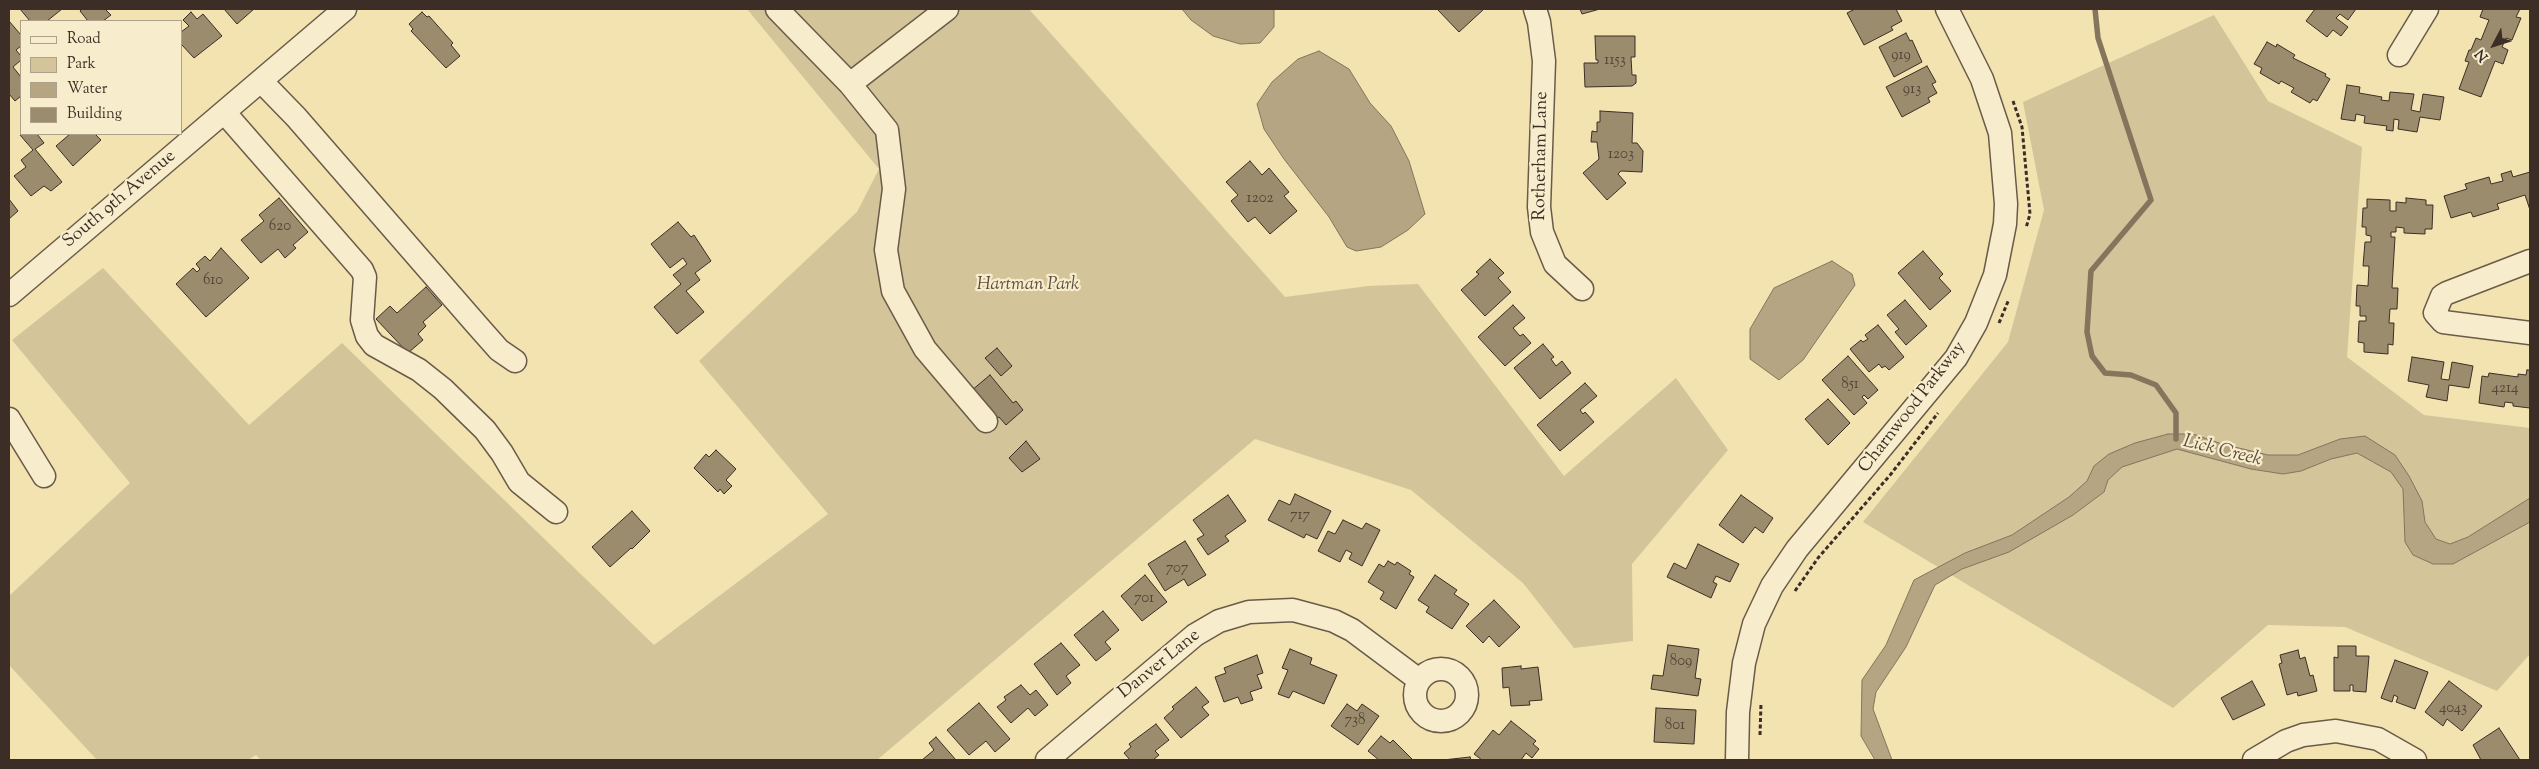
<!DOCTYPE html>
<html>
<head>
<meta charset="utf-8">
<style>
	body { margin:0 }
	#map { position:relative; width:2539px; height:769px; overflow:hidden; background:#f3e3b1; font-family:"Sorts Mill Goudy",serif }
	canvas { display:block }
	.frame { position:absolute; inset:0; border:10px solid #3c2e26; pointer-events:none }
	.legend { position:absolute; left:20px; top:20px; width:162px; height:115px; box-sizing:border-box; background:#f7edcc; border:1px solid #aca18a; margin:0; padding:6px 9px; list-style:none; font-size:15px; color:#3c2e26 }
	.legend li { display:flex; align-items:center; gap:10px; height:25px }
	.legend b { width:25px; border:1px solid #aca18a }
	.north { position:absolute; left:2469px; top:20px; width:50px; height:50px; -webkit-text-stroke:4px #f7edcc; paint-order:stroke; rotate:230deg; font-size:14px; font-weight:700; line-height:20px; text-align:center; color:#3c2e26 }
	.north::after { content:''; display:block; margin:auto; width:18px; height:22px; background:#3c2e26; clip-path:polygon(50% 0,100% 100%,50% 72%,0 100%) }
</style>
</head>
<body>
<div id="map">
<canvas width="2539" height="769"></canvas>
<div class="frame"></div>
<ul class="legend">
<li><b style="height:6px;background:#f7edcc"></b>Road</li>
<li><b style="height:14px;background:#d4c499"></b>Park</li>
<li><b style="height:14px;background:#b5a582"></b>Water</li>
<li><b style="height:14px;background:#9b8c6e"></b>Building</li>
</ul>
<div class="north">N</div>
</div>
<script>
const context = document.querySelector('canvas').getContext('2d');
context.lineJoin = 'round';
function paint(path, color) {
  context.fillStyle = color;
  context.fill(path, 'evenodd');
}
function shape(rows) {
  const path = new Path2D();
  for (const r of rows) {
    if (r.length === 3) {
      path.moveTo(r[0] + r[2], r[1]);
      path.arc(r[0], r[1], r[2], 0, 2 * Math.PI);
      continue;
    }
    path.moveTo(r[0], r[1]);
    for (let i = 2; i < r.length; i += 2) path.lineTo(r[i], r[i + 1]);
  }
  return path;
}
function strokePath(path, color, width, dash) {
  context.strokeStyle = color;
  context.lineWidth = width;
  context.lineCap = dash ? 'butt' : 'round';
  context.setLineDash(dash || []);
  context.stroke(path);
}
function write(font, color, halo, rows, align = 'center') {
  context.font = font + ' "Sorts Mill Goudy",serif';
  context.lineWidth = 4.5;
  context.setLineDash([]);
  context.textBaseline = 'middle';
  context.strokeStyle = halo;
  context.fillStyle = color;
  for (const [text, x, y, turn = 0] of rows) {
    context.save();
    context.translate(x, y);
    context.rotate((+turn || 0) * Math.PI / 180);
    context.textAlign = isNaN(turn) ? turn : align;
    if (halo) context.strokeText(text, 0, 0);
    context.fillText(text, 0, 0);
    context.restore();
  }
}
paint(shape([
	[747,9,1029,9,1285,297,1368,286,1418,284,1564,476,1676,378,1728,450,1632,564,1633,641,1574,648,1523,583,1411,490,1255,439,877,760,261,760,256,755,248,760,97,760,9,665,9,596,130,483,12,340,103,268,249,425,342,343,654,645,828,514,699,361,857,212,879,169],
	[2214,15,2268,101,2362,147,2347,357,2424,415,2530,428,2530,654,2497,691,2345,627,2268,625,2173,708,1863,522,2008,342,2044,210,2023,102]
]), '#d4c499');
const water = shape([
	[1182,9,1274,9,1274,27,1260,43,1240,44,1213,36,1191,20,1182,9],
	[1319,51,1349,69,1370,103,1391,126,1409,161,1425,214,1408,230,1381,247,1356,251,1347,247,1329,217,1284,159,1264,129,1257,104,1272,82,1298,59,1319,51],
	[1832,261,1852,274,1855,285,1803,360,1779,380,1750,359,1750,329,1774,288,1832,261],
	[2168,434,2193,434,2222,444,2268,455,2298,455,2340,439,2365,436,2395,455,2409,476,2422,501,2425,522,2436,539,2450,544,2468,537,2530,498,2530,522,2453,564,2433,564,2413,555,2405,542,2403,489,2391,472,2357,453,2331,459,2301,471,2283,474,2251,469,2177,449,2122,467,2108,480,2104,492,2073,515,2009,552,1962,569,1935,585,1906,647,1876,692,1873,709,1892,760,1875,760,1861,736,1862,680,1886,645,1914,580,1965,553,2012,535,2069,497,2087,481,2094,466,2109,454,2135,443,2168,434]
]);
paint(water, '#b5a582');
strokePath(water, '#85755d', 1);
strokePath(shape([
	[2095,9,2098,38,2151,200,2091,271,2087,332,2092,356,2105,373,2131,375,2156,385,2176,413,2176,439]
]), '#85755d', 5.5);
const building = shape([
	[20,9,62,9,47,21,30,21,20,9],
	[82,9,105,9,111,15,103,21,88,21,80,11,82,9],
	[224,9,254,9,237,24,224,9],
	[1437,9,1484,9,1459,32,1437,9],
	[1580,9,1600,9,1582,14,1580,9],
	[1855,9,1896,9,1902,21,1891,27,1893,30,1864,45,1847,13,1855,9],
	[2315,9,2356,9,2348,20,2340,14,2336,18,2348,27,2341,36,2333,30,2327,37,2306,21,2315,9],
	[2483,9,2520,9,2516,17,2521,18,2512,40,2506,38,2502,47,2508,50,2503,64,2495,61,2481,97,2459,89,2469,62,2465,61,2469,50,2471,50,2476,38,2481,40,2489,20,2480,17,2483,9],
	[191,12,197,19,203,14,222,36,194,58,181,44,181,32,189,26,183,20,191,12],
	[422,12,427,17,429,16,453,43,451,45,460,56,446,68,411,31,413,29,409,24,422,12],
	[9,21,21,35,21,46,16,50,21,56,21,60,13,67,21,77,21,96,15,101,9,94,9,21],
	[1906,33,1910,41,1912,40,1922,62,1894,77,1879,47,1906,33],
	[1595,36,1635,36,1635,57,1631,57,1632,75,1636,75,1636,83,1632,86,1585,87,1584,63,1598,63,1598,60,1596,60,1595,36],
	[2267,42,2276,47,2277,44,2295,55,2293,58,2326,74,2325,76,2330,79,2317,101,2313,99,2310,103,2291,92,2294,88,2281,81,2279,84,2260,73,2262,68,2254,64,2267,42],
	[1927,66,1936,82,1932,84,1937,93,1928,98,1930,102,1902,117,1886,87,1927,66],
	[2347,85,2360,87,2359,93,2382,97,2381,100,2389,101,2390,92,2414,94,2411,110,2420,112,2423,94,2444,97,2440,120,2420,117,2417,132,2398,129,2399,120,2394,119,2393,131,2386,130,2387,126,2364,123,2365,116,2356,114,2355,121,2341,119,2347,85],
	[1600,111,1633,113,1632,143,1637,143,1643,151,1642,172,1621,171,1618,174,1626,183,1607,200,1583,173,1599,159,1597,142,1591,142,1592,131,1597,132,1597,122,1600,122,1600,111],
	[22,134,37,134,44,143,35,149,62,182,51,191,44,186,31,196,14,176,26,167,21,160,33,150,20,135,22,134],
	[70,134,95,134,101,140,73,166,56,146,70,134],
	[1250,161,1262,175,1269,168,1289,192,1284,196,1297,211,1270,234,1255,217,1248,222,1231,201,1238,195,1226,182,1250,161],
	[2511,171,2513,177,2530,172,2530,210,2525,195,2497,204,2499,209,2473,217,2471,212,2451,218,2444,196,2467,189,2465,184,2489,177,2491,184,2503,181,2501,174,2511,171],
	[279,198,308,232,293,245,296,248,285,258,278,249,261,263,241,240,264,221,259,215,279,198],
	[2406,198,2426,200,2426,205,2433,205,2432,229,2425,229,2425,234,2404,233,2404,228,2396,227,2396,232,2391,232,2391,237,2395,237,2392,288,2398,288,2397,309,2390,309,2389,323,2394,323,2393,345,2388,344,2388,354,2364,352,2364,343,2358,342,2359,321,2366,321,2366,316,2360,316,2360,306,2356,306,2357,285,2368,286,2369,266,2363,266,2365,242,2371,242,2371,236,2366,235,2366,227,2362,227,2363,208,2367,208,2367,199,2390,200,2390,211,2396,211,2396,202,2406,203,2406,198],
	[9,199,18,211,9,219,9,199],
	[678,222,691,237,694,235,711,261,695,273,700,280,686,291,704,312,677,334,654,307,681,284,673,275,687,264,683,258,670,268,651,244,678,222],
	[221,248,249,278,206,317,176,284,193,268,197,272,200,269,196,264,205,256,210,261,221,248],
	[1923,251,1943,274,1939,278,1951,291,1930,310,1898,273,1923,251],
	[1490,259,1504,273,1498,278,1511,292,1485,316,1461,290,1479,274,1476,272,1490,259],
	[426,287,442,305,423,322,426,326,418,334,423,340,408,353,376,319,390,306,397,313,426,287],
	[1905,300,1927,326,1906,345,1895,332,1899,329,1887,315,1905,300],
	[1513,305,1525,318,1513,328,1520,336,1523,334,1531,343,1505,366,1478,337,1513,305],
	[1878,325,1904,357,1889,370,1885,366,1882,368,1879,364,1869,372,1850,349,1861,340,1863,342,1868,339,1865,335,1878,325],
	[1543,344,1554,357,1551,359,1556,366,1562,361,1571,373,1540,399,1514,368,1543,344],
	[997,348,1012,366,1001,376,985,358,997,348],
	[1848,356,1878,390,1868,399,1864,395,1862,397,1867,403,1854,415,1822,380,1848,356],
	[2412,357,2444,362,2441,379,2449,380,2452,362,2473,366,2469,388,2449,385,2447,401,2426,397,2429,385,2408,381,2412,357],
	[2527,370,2530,370,2530,408,2513,406,2513,403,2505,402,2504,407,2479,403,2482,376,2488,377,2489,373,2518,377,2518,374,2526,375,2527,370],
	[990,375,1013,403,1016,401,1023,410,1006,425,999,417,995,419,971,391,990,375],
	[1585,383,1597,396,1580,410,1583,414,1585,412,1594,422,1560,451,1537,425,1585,383],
	[1828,399,1850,423,1828,445,1805,419,1828,399],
	[1026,441,1040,459,1022,472,1009,458,1026,441],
	[716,450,736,469,726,480,732,486,724,494,720,489,718,492,694,468,706,454,709,457,716,450],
	[1295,494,1331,511,1317,539,1306,534,1304,538,1268,520,1279,500,1290,505,1295,494],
	[1228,495,1246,521,1225,536,1229,541,1208,555,1197,539,1204,535,1193,520,1228,495],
	[1741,495,1773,518,1763,533,1755,527,1743,543,1719,525,1741,495],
	[632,511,650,531,632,549,631,548,610,567,592,547,632,511],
	[1343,520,1362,529,1366,523,1380,530,1362,566,1349,559,1352,553,1346,550,1340,562,1318,551,1328,531,1335,534,1343,520],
	[1185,541,1206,575,1188,586,1184,579,1165,591,1148,564,1185,541],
	[1698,544,1739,564,1730,582,1716,576,1713,582,1717,584,1711,598,1667,577,1674,563,1686,569,1698,544],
	[1388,561,1395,565,1397,562,1411,571,1409,574,1414,577,1396,609,1380,599,1384,592,1368,582,1379,564,1384,567,1388,561],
	[1145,575,1167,602,1142,621,1121,596,1145,575],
	[1435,575,1457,590,1454,594,1469,604,1452,629,1426,612,1429,607,1418,600,1435,575],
	[1494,600,1520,627,1499,647,1489,636,1483,643,1466,626,1494,600],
	[1103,611,1119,630,1105,642,1111,649,1096,661,1074,635,1103,611],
	[1061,643,1080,665,1066,676,1071,683,1057,695,1034,664,1061,643],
	[1668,645,1699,649,1695,678,1701,679,1698,696,1651,689,1653,675,1663,676,1668,645],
	[2338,646,2356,646,2356,656,2369,656,2366,692,2353,691,2353,685,2350,685,2350,691,2334,691,2334,657,2338,658,2338,646],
	[1290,649,1312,658,1310,664,1337,675,1324,704,1293,691,1289,698,1278,694,1288,670,1282,668,1290,649],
	[2298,650,2300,659,2305,657,2310,676,2313,675,2317,691,2298,696,2297,692,2287,695,2279,664,2282,663,2280,655,2298,650],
	[1257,655,1263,673,1257,675,1262,688,1250,692,1253,700,1241,704,1238,697,1224,702,1215,677,1226,673,1224,668,1257,655],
	[2395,660,2428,672,2415,709,2396,702,2398,697,2394,695,2392,702,2381,698,2395,660],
	[1521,666,1521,669,1538,667,1542,700,1529,701,1530,705,1511,706,1509,687,1503,688,1502,668,1521,666],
	[2252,681,2265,705,2233,720,2221,698,2252,681],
	[2449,681,2482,706,2462,731,2447,719,2443,726,2425,712,2449,681],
	[1021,685,1030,695,1036,690,1048,705,1035,716,1028,708,1011,723,997,707,1006,700,1004,697,1021,685],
	[1196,687,1209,702,1202,707,1209,715,1181,738,1164,718,1174,709,1172,707,1196,687],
	[979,703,1010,739,995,752,986,741,969,755,947,730,979,703],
	[1347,704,1357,711,1362,704,1379,716,1358,745,1331,726,1347,704],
	[1656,708,1696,710,1694,744,1654,742,1656,708],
	[1511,721,1536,741,1533,744,1539,749,1532,758,1526,753,1521,760,1482,760,1474,754,1493,730,1499,735,1511,721],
	[1156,724,1169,740,1155,751,1159,755,1153,760,1130,760,1124,753,1131,747,1129,744,1156,724],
	[2499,728,2520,760,2481,760,2473,745,2499,728],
	[1381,736,1390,743,1393,740,1413,760,1379,760,1368,751,1381,736],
	[936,737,956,760,922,760,934,750,929,743,936,737],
	[1470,757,1471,760,1443,760,1470,757]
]);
paint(building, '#9b8c6e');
strokePath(building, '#3c2e26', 1);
const minor = shape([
	[777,9,850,84,947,9],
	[1535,9,1539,22,1544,61,1539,207,1542,232,1555,264,1582,289],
	[2399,55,2427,9],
	[261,81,296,117,476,324,499,350,515,361],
	[850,84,887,130,894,189,886,250,893,291,925,349,986,421],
	[224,112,362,270,365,277,362,320,367,336,374,345,419,370,443,389,485,430,502,453,519,482,556,512],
	[2530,261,2447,293,2442,296,2435,313,2443,322,2530,333],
	[9,295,345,9],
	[9,419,44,476],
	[1441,695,26],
	[1047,760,1195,635,1219,621,1249,612,1293,610,1334,621,1352,630,1419,680],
	[1737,760,1738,712,1744,663,1754,624,1772,586,1797,549,1956,358,1976,323,1995,275,2005,224,2006,204,2000,133,1982,79,1947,9],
	[2254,760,2286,741,2303,735,2336,731,2378,739,2415,760]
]);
strokePath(minor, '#6a5b49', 25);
strokePath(shape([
	[2013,101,2022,127,2030,214,2026,228],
	[1999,323,2009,299],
	[1795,591,1818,558,1891,474,1938,413],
	[1760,735,1761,703]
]), '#3c2e26', 3, [4, 2.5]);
strokePath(minor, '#f7edcc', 22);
write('15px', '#544638', null, [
	["919",1901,56],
	["1153",1615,61],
	["913",1912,90],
	["1203",1621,155],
	["1202",1260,199],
	["620",280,227],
	["610",213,281],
	["851",1850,385],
	["4214",2505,389],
	["717",1300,516],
	["707",1177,569],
	["701",1144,599],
	["809",1681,662],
	["4043",2453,709],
	["738",1355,721],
	["801",1675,726]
]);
write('18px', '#3c2e26', '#f7edcc', [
	["Rotherham Lane",1542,156,-89],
	["South 9th Avenue",120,200,-40],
	["Charnwood Parkway",1913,408,-52],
	["Danver Lane",1160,665,-39]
]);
write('italic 18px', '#5a4c3d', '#f7edcc', [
	["Hartman Park",1028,286]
]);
write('italic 19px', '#5a4c3d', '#f7edcc', [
	["Lick Creek",2222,452,14]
]);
</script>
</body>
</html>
